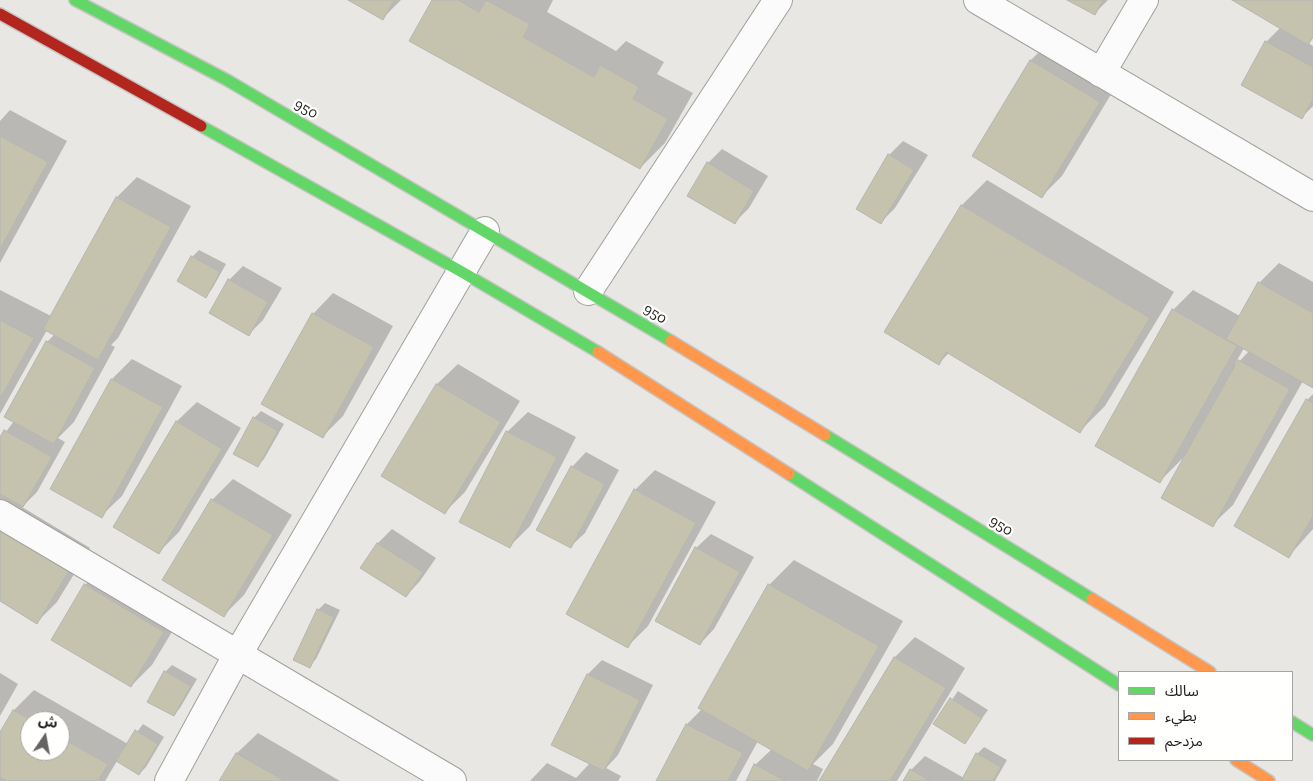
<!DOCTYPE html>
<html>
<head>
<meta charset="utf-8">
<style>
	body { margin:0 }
	#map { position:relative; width:1313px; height:781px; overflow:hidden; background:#e8e7e3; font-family:"Zilla Slab","Noto Sans Arabic",serif }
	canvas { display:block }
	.legend { position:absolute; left:1118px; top:671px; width:175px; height:90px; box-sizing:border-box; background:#fffffe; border:1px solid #a5a5a4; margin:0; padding:6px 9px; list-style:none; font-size:15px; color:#1f1e1c }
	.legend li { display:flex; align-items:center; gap:10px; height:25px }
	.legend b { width:25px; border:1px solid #a5a5a4 }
	.north { position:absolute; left:20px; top:711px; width:50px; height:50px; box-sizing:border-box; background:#fffffe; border:1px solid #a5a5a4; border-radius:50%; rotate:12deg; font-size:14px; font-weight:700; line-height:20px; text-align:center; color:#1f1e1c }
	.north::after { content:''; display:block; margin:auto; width:18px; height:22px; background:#656462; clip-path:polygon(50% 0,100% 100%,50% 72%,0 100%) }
</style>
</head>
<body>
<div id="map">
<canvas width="1313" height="781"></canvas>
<ul class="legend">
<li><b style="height:6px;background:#63d668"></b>سالك</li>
<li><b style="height:6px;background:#ff974d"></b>بطيء</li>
<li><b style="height:6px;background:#b3261e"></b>مزدحم</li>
</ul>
<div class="north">ش</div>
</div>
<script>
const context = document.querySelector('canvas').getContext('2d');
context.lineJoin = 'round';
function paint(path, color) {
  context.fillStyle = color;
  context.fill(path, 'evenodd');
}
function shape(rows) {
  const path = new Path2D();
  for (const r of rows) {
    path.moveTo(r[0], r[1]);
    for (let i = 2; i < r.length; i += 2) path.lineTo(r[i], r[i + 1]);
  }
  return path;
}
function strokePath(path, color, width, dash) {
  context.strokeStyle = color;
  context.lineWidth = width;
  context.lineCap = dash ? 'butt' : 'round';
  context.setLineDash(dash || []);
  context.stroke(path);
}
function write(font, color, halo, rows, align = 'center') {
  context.font = font + ' "Zilla Slab",serif';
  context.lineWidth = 4.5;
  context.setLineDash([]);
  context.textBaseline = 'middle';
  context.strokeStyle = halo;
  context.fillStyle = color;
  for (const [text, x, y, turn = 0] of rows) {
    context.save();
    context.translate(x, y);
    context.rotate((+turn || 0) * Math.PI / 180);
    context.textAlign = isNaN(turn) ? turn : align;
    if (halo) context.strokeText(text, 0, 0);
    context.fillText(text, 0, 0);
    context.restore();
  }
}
paint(shape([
	[351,0,401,0,383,18],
	[434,0,553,0,547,12,616,51,626,41,664,62,657,74,693,93,665,143,640,168],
	[1070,0,1108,0,1094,14],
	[1235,0,1313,0,1313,38,1308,43,1313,46,1313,106,1302,117,1266,42,1281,27],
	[1051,40,1119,81,1062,176,1042,196,973,155,1031,60],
	[10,110,67,141,0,263,0,121],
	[903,141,928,155,895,208,881,222,889,155],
	[722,149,768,176,749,208,735,222,708,163],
	[137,177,191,206,118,338,111,345,115,347,74,422,58,438,65,442,37,492,22,507,90,548,57,602,37,622,0,600,0,440,14,421,6,417,47,342,55,334,47,330,0,414,0,290,51,316,117,197],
	[987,180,1174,292,1105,406,1080,431,949,353,939,363,885,331,962,205],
	[199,250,226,264,212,289,205,296,192,257],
	[1279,263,1313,282,1313,387,1303,381,1233,505,1212,525,1185,456,1160,481,1173,310,1193,290,1240,316,1259,283],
	[1244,348,1249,351,1236,365,1235,364],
	[243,266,282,288,263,320,249,334,229,280],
	[333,293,393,326,343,416,323,436,313,314],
	[132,359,182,386,122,496,101,516,51,489,112,379],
	[458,364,520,401,465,492,444,513,383,476,437,384],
	[1313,394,1313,529,1289,556,1307,400],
	[197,402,241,428,179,532,159,552,176,422],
	[261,411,284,424,264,459,257,466,254,418],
	[528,412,576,437,530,526,510,546,507,432],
	[586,452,619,470,585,533,570,547,538,529,572,467],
	[655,470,716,502,648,626,628,646,635,490],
	[233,479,292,515,244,595,224,615,164,580,212,500],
	[392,529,436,558,420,581,406,596,377,544],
	[711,534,754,557,714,629,700,644,696,548],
	[794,560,903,621,833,744,813,764,823,769,817,781,747,781,755,765,772,749,758,741,736,781,657,781,687,724,702,709,769,585],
	[105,565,184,612,152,665,131,686,85,585],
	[325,603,340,610,316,659,309,666,318,610],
	[915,637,965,668,897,781,820,781,895,657],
	[602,660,653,685,618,755,606,768,621,776,618,781,530,781,547,763,576,778,590,763,553,745,588,674],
	[172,665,197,679,180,708,174,715,165,672],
	[0,673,18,684,0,716],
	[34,690,128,744,143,724,164,737,146,767,139,774,117,761,105,781,0,781,0,735,14,710],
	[30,721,60,721,60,751,30,751],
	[958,691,988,710,965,742,935,724],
	[258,733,340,781,221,781,237,753],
	[984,747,1007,760,995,781,905,781,911,770,925,756,964,778,977,754]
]), '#0003');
const building = shape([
	[348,0,394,0,383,20,348,0],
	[432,0,458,0,479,12,486,0,530,24,523,37,594,77,600,65,639,87,633,99,668,119,640,169,409,41,432,0],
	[1067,0,1103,0,1095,15,1067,0],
	[1232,0,1313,0,1313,37,1308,45,1232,0],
	[1265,41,1313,67,1313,99,1302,119,1241,85,1265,41],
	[1030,60,1100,102,1042,198,972,156,1030,60],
	[0,136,48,162,0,249,0,136],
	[888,154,914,170,881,224,856,209,888,154],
	[707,162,754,191,735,224,687,196,707,162],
	[116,197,171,227,98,360,43,329,116,197],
	[961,205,1150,318,1080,433,946,352,939,365,884,332,961,205],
	[191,256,220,272,206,298,177,281,191,256],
	[228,279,268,302,249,336,209,313,228,279],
	[1258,282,1313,313,1313,388,1226,339,1258,282],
	[1172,309,1237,346,1160,483,1095,446,1172,309],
	[312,313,374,347,323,438,261,404,312,313],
	[0,320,34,338,0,399,0,320],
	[46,341,95,368,54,444,4,417,46,341],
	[1238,360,1290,389,1213,527,1161,498,1238,360],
	[111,379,163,407,102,518,50,489,111,379],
	[436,384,501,422,445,514,381,476,436,384],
	[1306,399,1313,403,1313,516,1289,558,1234,526,1306,399],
	[253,417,278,431,258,467,233,454,253,417],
	[176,421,222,449,159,554,113,527,176,421],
	[4,430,52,457,23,507,0,494,0,437,4,430],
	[506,431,557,457,510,548,459,522,506,431],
	[571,466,605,484,571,548,536,530,571,466],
	[634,489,696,523,628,648,566,614,634,489],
	[211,499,273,535,224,617,162,580,211,499],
	[0,526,70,569,37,624,0,601,0,526],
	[377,543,423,572,406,597,360,568,377,543],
	[695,547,740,572,700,645,655,621,695,547],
	[84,584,164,632,131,687,51,640,84,584],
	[768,584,879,646,808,771,698,708,768,584],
	[317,609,334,617,310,668,293,660,317,609],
	[894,657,946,688,890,781,819,781,894,657],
	[164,671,191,686,174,716,147,702,164,671],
	[587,674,640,700,604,771,551,745,587,674],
	[950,698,982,718,965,744,933,724,950,698],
	[13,710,33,721,30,721,30,751,60,751,60,737,108,764,98,781,7,781,0,777,0,732,13,710],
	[686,724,743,753,728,781,656,781,686,724],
	[135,730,158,744,139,775,116,761,135,730],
	[236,753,285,781,219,781,236,753],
	[976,753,1001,767,993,781,965,781,962,779,976,753],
	[754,764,786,781,746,781,754,764],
	[910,769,930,781,903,781,910,769]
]);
paint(building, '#c5c3ae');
strokePath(building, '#b5b5b2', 1);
const street = shape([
	[978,0,1313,197],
	[1101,73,1144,0],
	[588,291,778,0],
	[0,514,452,781],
	[169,781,238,654,485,231]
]);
const fast = shape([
	[75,0,227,80,671,341],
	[201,126,462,272,598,352],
	[825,435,1092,599],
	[789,474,1119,685],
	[1292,722,1313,735]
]);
const slow = shape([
	[671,341,825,435],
	[598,352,789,474],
	[1092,599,1210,672],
	[1236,760,1269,781]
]);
const jam = shape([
	[0,14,201,126]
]);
strokePath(street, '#a0a09d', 30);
strokePath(fast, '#c6c5c3', 14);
strokePath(slow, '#c6c5c3', 14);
strokePath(jam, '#c6c5c3', 14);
strokePath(street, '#fcfbfb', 28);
strokePath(fast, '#63d668', 11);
strokePath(slow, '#ff974d', 11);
strokePath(jam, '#b3261e', 11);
write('15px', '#1f1e1c', '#fffffe', [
	["950",306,109,30],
	["950",655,314,32],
	["950",1001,526,32]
]);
</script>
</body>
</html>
